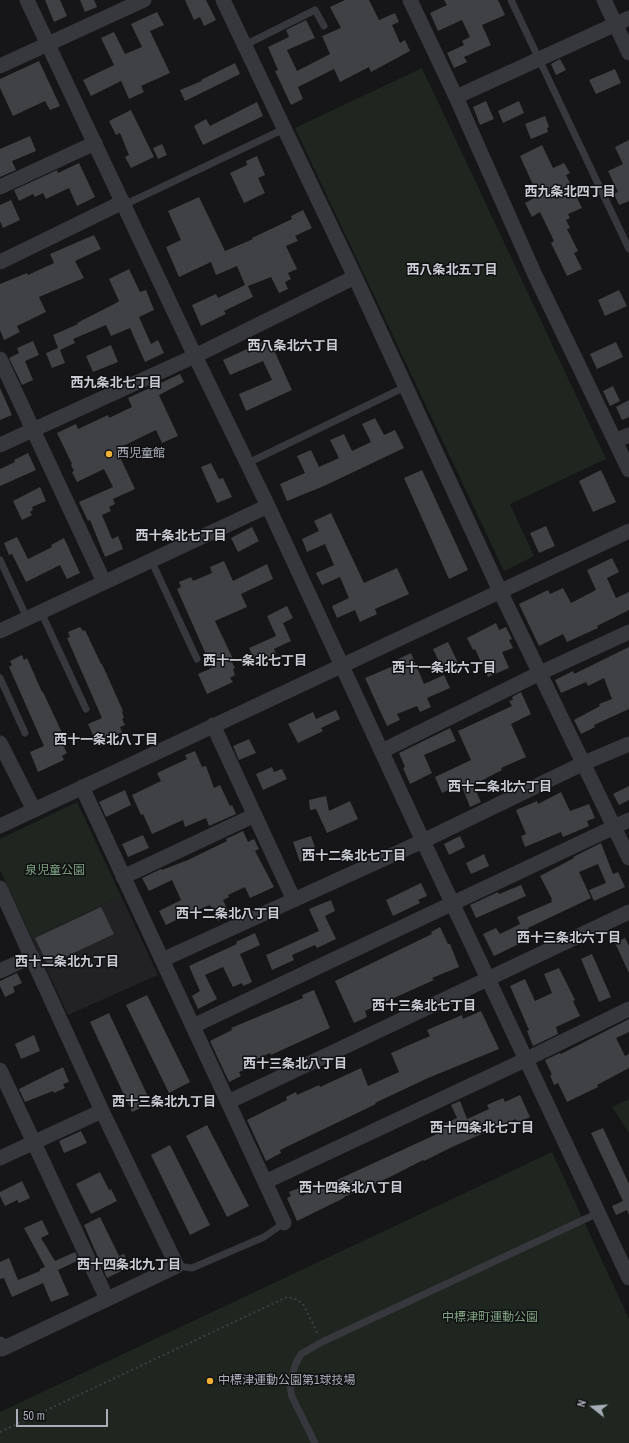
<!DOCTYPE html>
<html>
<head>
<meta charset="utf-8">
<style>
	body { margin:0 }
	#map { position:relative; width:629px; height:1443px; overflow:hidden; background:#161618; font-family:"Archivo Narrow",sans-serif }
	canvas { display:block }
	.north { position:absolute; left:573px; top:1387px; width:40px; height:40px; -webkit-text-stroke:3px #111113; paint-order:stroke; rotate:287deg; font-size:11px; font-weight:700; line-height:16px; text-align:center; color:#a8adb8 }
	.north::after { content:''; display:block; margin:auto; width:14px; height:18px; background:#a8adb8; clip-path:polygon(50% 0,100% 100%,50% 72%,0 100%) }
	.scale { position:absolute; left:16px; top:1409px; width:92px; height:18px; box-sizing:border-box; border:2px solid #a8adb8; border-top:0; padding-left:5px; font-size:12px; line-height:14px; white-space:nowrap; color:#a8adb8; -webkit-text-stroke:3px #111113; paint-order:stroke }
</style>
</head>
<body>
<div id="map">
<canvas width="629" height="1443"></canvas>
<div class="north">N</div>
<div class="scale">50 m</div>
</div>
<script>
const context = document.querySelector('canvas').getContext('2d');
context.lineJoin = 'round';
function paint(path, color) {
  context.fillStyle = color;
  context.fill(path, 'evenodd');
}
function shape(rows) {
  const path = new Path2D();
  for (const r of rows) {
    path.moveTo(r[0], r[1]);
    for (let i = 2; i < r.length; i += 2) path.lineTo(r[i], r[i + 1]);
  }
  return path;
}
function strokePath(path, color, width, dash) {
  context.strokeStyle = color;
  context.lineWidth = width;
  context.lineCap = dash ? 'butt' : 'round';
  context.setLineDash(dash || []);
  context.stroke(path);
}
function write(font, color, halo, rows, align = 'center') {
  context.font = font + ' "Archivo Narrow","Noto Sans JP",sans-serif';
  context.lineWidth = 3;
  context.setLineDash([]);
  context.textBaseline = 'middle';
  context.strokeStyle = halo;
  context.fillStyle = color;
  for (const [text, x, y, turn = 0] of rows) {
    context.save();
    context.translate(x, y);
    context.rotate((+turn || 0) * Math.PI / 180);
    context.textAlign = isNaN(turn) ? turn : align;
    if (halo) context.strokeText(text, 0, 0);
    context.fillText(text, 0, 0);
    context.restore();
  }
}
paint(shape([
	[121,896,158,975,68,1015,32,938]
]), '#222225');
paint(shape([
	[422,68,606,459,510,504,534,556,504,571,295,128],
	[77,802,121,896,32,938,0,870,0,839],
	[629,1099,629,1133,612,1107],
	[552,1152,629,1319,629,1443,0,1443,0,1412]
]), '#1e261f');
paint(shape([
	[45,0,60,0,67,16,54,22],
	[80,0,94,0,97,7,85,12],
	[185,0,206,0,216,20,204,26,200,17,194,20],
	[345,0,369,0,379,20,395,13,399,22,392,25,400,43,405,40,410,51,371,72,369,67,340,82,334,69,298,87,303,99,291,105,275,71,278,70,268,47,289,37,286,30,306,20,315,38,287,50,297,71,330,54,322,36,341,28,330,7],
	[444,0,498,0,505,15,482,25,491,45,464,57,467,62,454,68,447,53,464,45,462,41,470,37,462,20,438,31,430,13,447,5],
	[157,12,164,25,150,31,170,73,141,86,144,92,129,99,121,81,91,96,83,80,114,65,101,38,114,32,125,54,142,47,131,24],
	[560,59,566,70,556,75,551,64],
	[39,61,60,106,50,110,45,101,13,116,0,88,0,79],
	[235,63,240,74,185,101,180,90,202,81,201,80],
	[615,69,621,83,596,94,589,80],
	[486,101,494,119,480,125,473,107],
	[519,101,524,113,503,123,498,111],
	[257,102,263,116,203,145,194,126,206,119,210,126],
	[131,110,154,157,131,168,125,157,129,155,120,133,116,135,109,121],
	[545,116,549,127,547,128,548,132,531,139,525,124],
	[30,136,36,151,12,161,16,170,0,177,0,149],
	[629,140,629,201,619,205,614,194,618,192,608,171,623,164,615,147],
	[162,144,167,155,158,159,153,148],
	[542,145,553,168,564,163,570,173,566,175,582,208,568,214,570,218,566,220,570,228,567,229,578,251,574,253,582,269,567,276,551,243,554,241,540,212,532,217,525,203,538,196,520,156],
	[257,156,265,175,258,178,265,193,244,203,230,173,247,165,246,161],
	[79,163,95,197,77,206,69,188,46,199,43,193,35,197,33,194,19,201,14,190,57,170,58,173],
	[199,197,225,251,253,239,252,238,292,219,291,216,303,210,312,228,295,236,298,241,286,246,297,269,288,273,291,279,285,282,288,289,279,293,271,277,248,286,253,297,224,311,226,314,201,326,192,305,216,294,218,298,245,285,237,266,216,275,211,262,179,277,166,247,181,240,168,211],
	[11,200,20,220,3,228,0,221,0,205],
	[94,235,101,249,75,261,84,278,39,297,46,312,17,326,20,332,4,340,0,330,0,284,27,273,28,275,54,263,50,254],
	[129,269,140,292,146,290,154,310,139,317,151,344,158,340,164,353,145,362,130,328,111,336,106,325,73,339,75,343,60,350,65,363,52,368,46,353,58,348,53,335,78,324,77,323,118,302,119,301,109,279],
	[619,290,627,306,605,316,598,300],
	[269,339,292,390,246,411,239,394,272,380,263,361,230,375,223,360],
	[33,341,39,355,25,361,33,380,22,385,9,358,19,353,17,348],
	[616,342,623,357,597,369,590,354],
	[111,345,118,362,93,372,86,356],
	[180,374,184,382,159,395,178,436,162,443,156,430,123,446,125,452,119,455,135,489,113,499,115,504,109,507,111,511,102,515,112,539,118,536,123,549,105,557,90,520,88,521,79,502,113,487,104,469,77,482,72,472,74,471,71,465,72,464,57,433,76,424,78,429,108,415,109,418,132,407,128,398],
	[613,386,620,401,610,406,603,391],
	[0,388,12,415,0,420],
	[629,400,629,417,622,420,616,407],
	[375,418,384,435,395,430,404,448,324,486,287,501,280,484,305,473,297,456,311,450,319,467,339,458,330,440,344,434,352,451,371,442,362,424],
	[28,453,36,470,0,486,0,469,15,462,14,460],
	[211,463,219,479,223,478,232,497,217,503,201,467],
	[422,470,468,570,449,579,404,478],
	[601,470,616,502,593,512,579,481],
	[40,487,46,501,32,507,33,510,30,512,32,515,22,520,13,501],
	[331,513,364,583,397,568,409,594,375,609,377,614,360,622,355,610,337,618,332,606,349,598,340,577,322,585,316,573,334,565,325,544,307,552,302,539,319,531,314,521],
	[546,526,555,546,539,553,530,533],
	[252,527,259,541,238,552,231,538],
	[17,537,28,559,52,547,51,545,64,538,80,573,67,579,60,565,26,582,12,554,9,555,4,543],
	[612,558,619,572,607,578,616,598,629,592,629,610,597,626,598,628,567,642,563,634,539,646,519,604,548,590,550,594,563,588,571,603,596,590,587,570],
	[224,561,233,581,267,564,273,579,241,594,247,607,215,621,234,661,232,662,235,668,233,669,235,675,230,678,233,682,207,694,198,674,212,668,177,589,181,587,179,582,191,577,193,581,212,573,210,567],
	[287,606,293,618,283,623,291,641,274,649,276,654,269,657,271,660,257,666,249,648,276,636,267,616],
	[496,623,499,630,506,627,512,639,509,640,513,648,502,652,509,668,488,677,475,649,473,650,467,638],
	[80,627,83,631,85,630,101,664,102,664,123,711,122,712,124,718,122,719,125,725,120,727,122,732,97,744,88,724,102,718,67,638,70,637,68,632],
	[448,642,458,663,443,670,433,649],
	[629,647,629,709,594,725,595,727,581,734,574,720,600,706,599,704,612,699,604,678,588,686,586,682,561,693,555,680,573,671,574,674],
	[411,653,424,684,444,675,450,688,427,698,431,707,420,712,417,706,397,714,400,720,387,726,365,678,398,664,396,660],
	[22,655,24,660,27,658,42,692,43,692,65,739,63,740,66,746,64,747,67,753,62,756,64,760,38,772,30,752,44,746,9,667,12,665,10,661],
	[521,692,531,714,511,724,526,757,501,768,502,770,473,785,481,802,470,807,461,784,442,793,435,777,471,760,458,731,512,706,509,701,513,700,512,697],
	[336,710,340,719,321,728,323,731,298,743,288,724,313,712,316,719],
	[450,728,456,741,424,755,432,773,410,784,403,768,405,767,399,753],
	[249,739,256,753,239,760,233,746],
	[195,751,202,767,206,766,214,788,220,785,230,806,232,805,236,814,209,826,206,818,185,827,183,820,152,834,143,814,141,815,132,795,161,781,157,773,187,759,185,755],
	[272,767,274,772,282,769,287,779,263,790,256,774],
	[629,786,629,800,619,805,613,794],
	[125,790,131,805,106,817,99,802],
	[561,792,570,811,589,804,595,818,587,821,589,826,563,837,561,832,525,847,521,836,526,834,516,810,537,801,538,804],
	[326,796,329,811,350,801,358,819,327,833,316,809,310,810,309,800],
	[243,831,248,842,254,839,259,849,255,851,274,887,250,898,245,887,228,895,229,897,223,900,230,915,218,921,210,905,188,914,166,925,159,911,181,900,172,880,149,891,142,878,161,869,162,870,188,860,227,841,226,839],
	[143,835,149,848,128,857,122,844],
	[311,836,315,847,313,848,316,857,300,862,293,842],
	[460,836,465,847,449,855,444,844],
	[601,843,613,874,618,872,625,887,594,901,589,890,606,883,598,864,579,872,591,898,528,928,533,937,494,956,483,934,496,928,500,934,520,924,517,917,552,902,551,900,552,899,540,876,574,858,573,857],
	[484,854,489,866,471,874,466,863],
	[421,883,427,896,418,900,420,903,393,916,386,900],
	[521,885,526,896,476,918,470,905,498,892,499,894],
	[331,900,335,911,325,916,336,939,317,948,315,945,292,955,294,960,272,970,266,955,319,931,309,909],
	[101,907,114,934,48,965,35,938],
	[440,927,448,944,450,944,459,967,432,978,434,980,365,1011,367,1017,354,1023,335,981,432,934,431,932],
	[255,933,260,945,240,954,252,982,243,986,242,983,233,987,223,967,205,975,217,999,198,1009,192,996,200,991,189,966,237,944,236,942],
	[625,938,629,946,629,973,615,943],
	[592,954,611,997,599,1002,581,959],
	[559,968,575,1000,573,1001,580,1016,556,1027,558,1034,533,1046,527,1031,529,1030,510,986,525,979,535,1001,552,993,544,974],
	[17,973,22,983,13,987,15,992,5,997,0,986,0,981],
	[314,990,330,1028,271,1055,270,1053,242,1066,244,1070,239,1072,241,1076,229,1082,210,1041,232,1030,231,1028,303,998,302,995],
	[147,995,190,1082,169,1093,126,1005],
	[481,1011,499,1049,428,1078,375,1103,376,1104,280,1150,281,1153,266,1161,247,1120,287,1100,286,1097,296,1092,297,1095,319,1085,320,1087,361,1068,368,1086,399,1072,391,1053,430,1036,427,1030,462,1015,463,1019],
	[109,1013,151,1103,132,1112,90,1022],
	[629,1019,629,1032,616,1038,625,1056,629,1054,629,1068,597,1085,598,1087,567,1102,558,1083,554,1085,550,1075,552,1075,545,1060,560,1053,561,1054],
	[34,1035,40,1051,21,1059,15,1044],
	[63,1067,69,1082,63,1084,65,1088,54,1093,53,1091,25,1102,19,1089],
	[520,1095,530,1117,517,1123,516,1119,452,1147,424,1161,423,1160,392,1176,344,1197,344,1198,297,1221,287,1198,291,1196,289,1192,299,1188,302,1196,437,1134,436,1131,439,1130,438,1127,457,1118,451,1105,460,1101,467,1119,489,1109,487,1105,503,1098,505,1102],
	[207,1125,249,1206,227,1217,186,1136],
	[603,1128,629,1184,629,1215,627,1210,616,1215,612,1206,623,1201,591,1133],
	[81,1131,87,1143,64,1153,59,1141],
	[170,1145,210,1225,190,1235,151,1155],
	[100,1172,109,1190,111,1189,117,1201,91,1214,76,1184],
	[22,1181,30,1198,19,1203,17,1200,5,1206,0,1196,0,1192],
	[100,1217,119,1256,124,1254,130,1267,107,1278,84,1225],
	[42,1220,49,1234,41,1238,55,1261,75,1252,79,1260,58,1270,69,1295,51,1302,43,1283,12,1297,4,1278,0,1279,0,1262,9,1258,18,1280,40,1271,40,1269,45,1267,24,1228]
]), '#404145');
strokePath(shape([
	[0,1432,287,1297,296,1299,303,1304,318,1334]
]), '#3d3f44', 2, [2, 3]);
strokePath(shape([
	[511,0,629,249],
	[245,45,315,10,324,26],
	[124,205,284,129],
	[248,463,405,387],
	[0,560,27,618],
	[151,560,197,659],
	[41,612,86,709],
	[0,678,25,733],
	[177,1266,192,1268,264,1237,284,1223],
	[315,1443,292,1397,290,1387,295,1365,301,1354,322,1342,598,1213]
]), '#37383d', 7);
strokePath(shape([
	[27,0,195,356,268,506,423,841,629,1278],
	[410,0,456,97,535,275,629,470],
	[604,0,629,53],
	[0,66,144,0],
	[456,97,629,18],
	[0,187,95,143],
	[0,262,123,202],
	[355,277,500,591,629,858],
	[0,359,104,582],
	[615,441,629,435],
	[0,445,195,356,355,277,223,0],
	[0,631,268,506],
	[213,725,294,900],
	[0,743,34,810],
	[382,751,540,673,629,632],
	[82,787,284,1223],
	[0,826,629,531],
	[123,877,255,815],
	[0,888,102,1111,177,1266,2,1349,0,1344],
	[162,960,423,841,584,763,629,744],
	[0,971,32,956],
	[193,1026,629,820],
	[0,1070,107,1299],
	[228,1102,629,912],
	[0,1158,102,1111],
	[265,1182,527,1059,629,1009]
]), '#37383d', 15);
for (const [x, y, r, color] of [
	[109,454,4,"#f2b134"],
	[210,1381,4,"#f2b134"]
]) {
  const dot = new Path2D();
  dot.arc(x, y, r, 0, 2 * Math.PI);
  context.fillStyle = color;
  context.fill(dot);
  strokePath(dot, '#111113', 1.5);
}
write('12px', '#a8adb8', '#111113', [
	["西児童館",117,454],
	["中標津運動公園第1球技場",218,1381]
], 'left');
write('12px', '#7fa381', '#111113', [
	["泉児童公園",55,871],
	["中標津町運動公園",490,1318]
]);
write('bold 13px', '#c9ccd4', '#111113', [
	["西九条北四丁目",570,193],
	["西八条北五丁目",452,271],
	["西八条北六丁目",293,347],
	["西九条北七丁目",116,384],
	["西十条北七丁目",181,537],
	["西十一条北七丁目",255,662],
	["西十一条北六丁目",444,669],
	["西十一条北八丁目",106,741],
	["西十二条北六丁目",500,788],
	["西十二条北七丁目",354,857],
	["西十二条北八丁目",228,915],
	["西十三条北六丁目",569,939],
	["西十二条北九丁目",67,963],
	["西十三条北七丁目",424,1007],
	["西十三条北八丁目",295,1065],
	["西十三条北九丁目",164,1103],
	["西十四条北七丁目",482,1129],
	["西十四条北八丁目",351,1189],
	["西十四条北九丁目",129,1266]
]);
</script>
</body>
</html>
